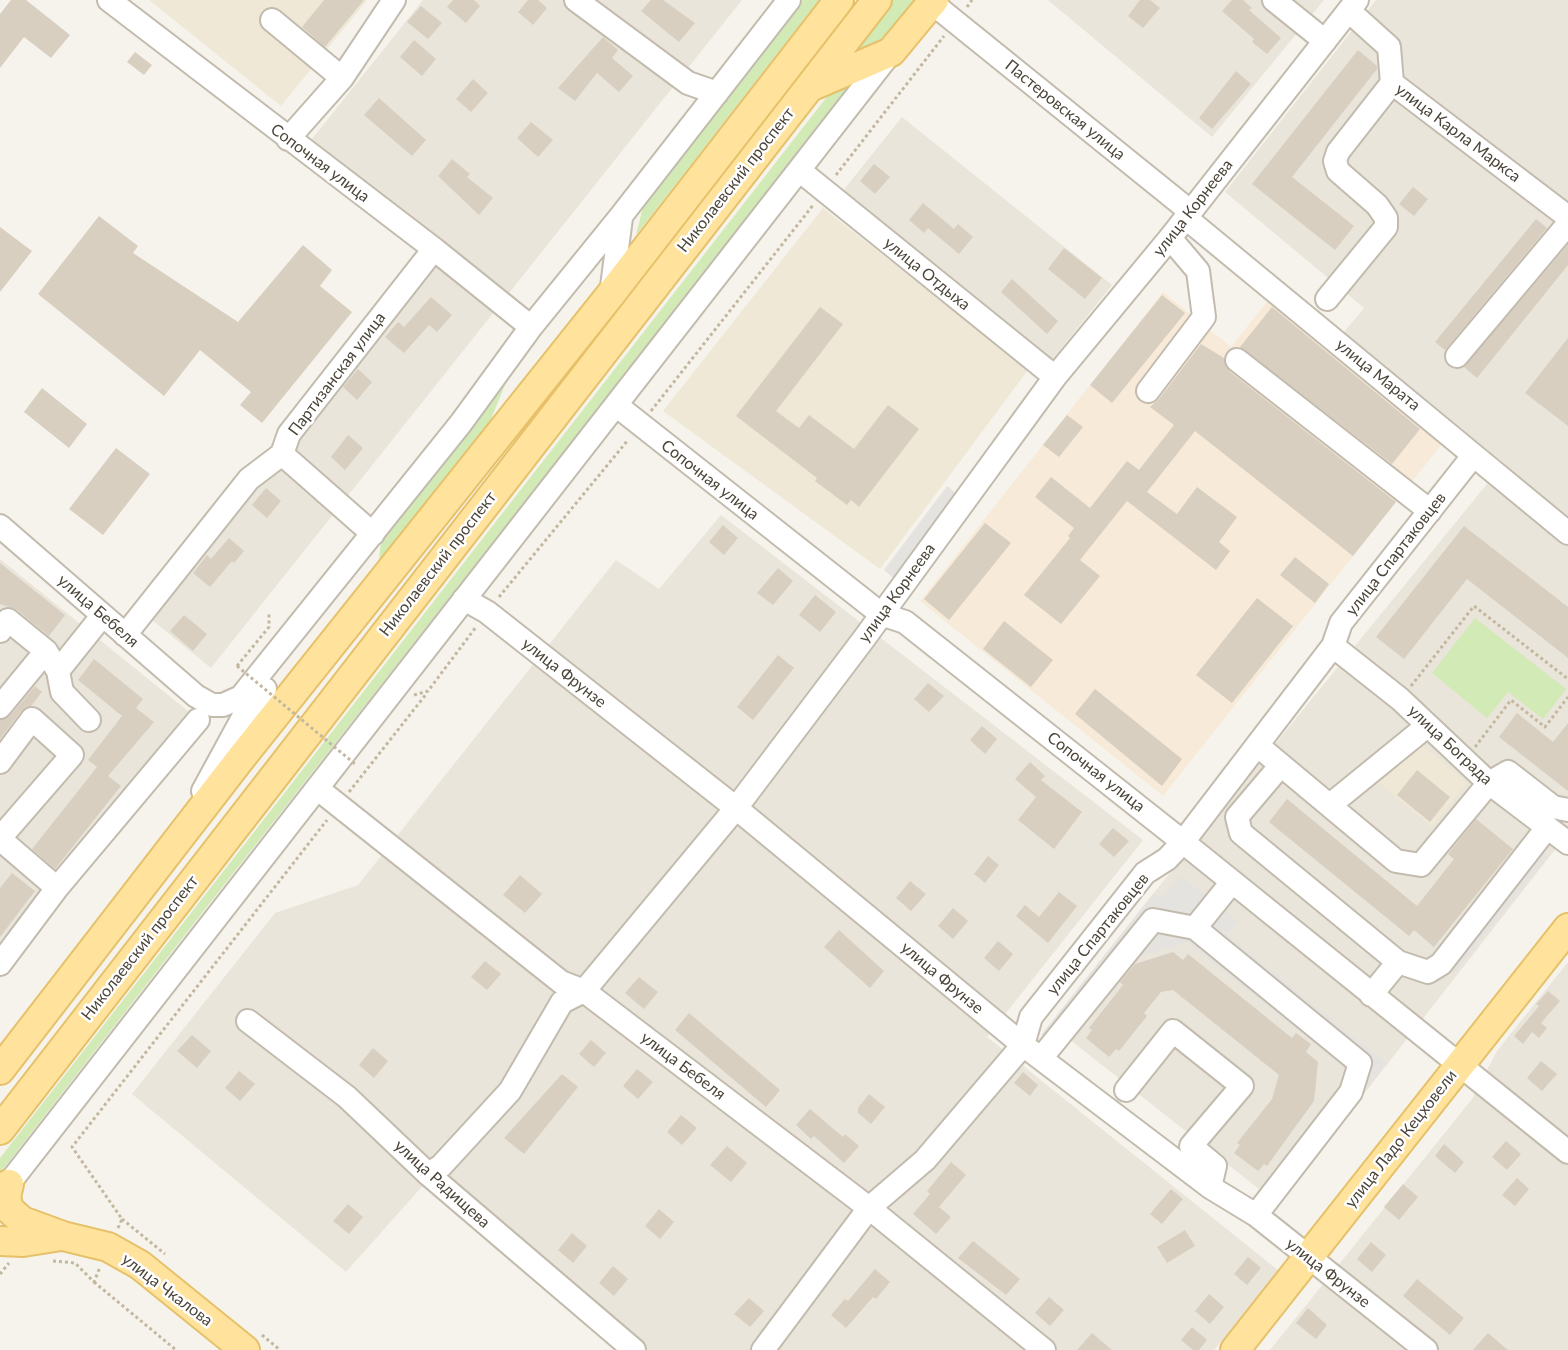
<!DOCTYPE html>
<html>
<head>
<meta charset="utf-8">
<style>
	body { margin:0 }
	canvas { display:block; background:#f6f3ec }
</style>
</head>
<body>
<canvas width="1568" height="1350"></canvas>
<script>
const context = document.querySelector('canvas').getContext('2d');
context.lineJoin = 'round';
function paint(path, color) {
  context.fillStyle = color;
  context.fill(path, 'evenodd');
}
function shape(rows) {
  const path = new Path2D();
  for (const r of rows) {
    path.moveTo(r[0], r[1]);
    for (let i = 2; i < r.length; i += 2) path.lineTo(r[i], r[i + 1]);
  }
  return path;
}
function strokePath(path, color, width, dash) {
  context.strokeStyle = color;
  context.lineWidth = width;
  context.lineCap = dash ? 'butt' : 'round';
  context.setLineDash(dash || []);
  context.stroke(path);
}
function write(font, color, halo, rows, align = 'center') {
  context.font = font + ' Lato,sans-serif';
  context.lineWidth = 5;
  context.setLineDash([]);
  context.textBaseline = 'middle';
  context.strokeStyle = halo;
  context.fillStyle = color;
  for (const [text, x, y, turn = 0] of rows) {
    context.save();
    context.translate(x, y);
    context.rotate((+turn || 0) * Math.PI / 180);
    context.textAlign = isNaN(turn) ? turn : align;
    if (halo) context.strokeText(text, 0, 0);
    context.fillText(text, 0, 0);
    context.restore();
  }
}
paint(shape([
	[423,0,742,0,211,668,152,620,449,251,312,139],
	[1048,0,1324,0,1212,137],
	[1376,0,1568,0,1568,833,1278,1204,1050,1024,1153,894,1504,463,1344,332,1364,308,1225,192],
	[902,117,1112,285,1052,360,842,192],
	[721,515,1143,840,987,1037,1279,1271,1214,1350,646,1350,434,1173,346,1272,132,1094,275,913,358,885,616,560,659,589],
	[0,559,189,712,0,941],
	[1568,962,1568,1350,1270,1350,1472,1099,1497,1051]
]), '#eae5da');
paint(shape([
	[1163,292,1231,347,1269,299,1445,440,1163,796,920,601]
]), '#f7ead8');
paint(shape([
	[149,0,367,0,281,106],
	[823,208,1028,370,880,569,663,411],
	[1420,743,1467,783,1432,827,1379,783]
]), '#efe8d6');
paint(shape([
	[803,0,819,0,636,235,644,203],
	[890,0,915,0,887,36,863,54,842,60],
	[854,82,209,904,0,1173,0,1158,833,89],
	[505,385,491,419,379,560,381,541],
	[1475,618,1566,689,1543,719,1508,692,1487,718,1432,673]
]), '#d2eab5');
paint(shape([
	[947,486,956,493,893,578,884,570],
	[1539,848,1548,856,1454,973,1445,966],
	[1181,876,1238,921,1227,935,1386,1063,1368,1087,1188,942,1135,957,1061,1051,1041,1035,1153,894,1164,896]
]), '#e5e3e0');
paint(shape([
	[11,0,26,0,70,35,51,58,24,37,0,68,0,14],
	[324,0,364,0,325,47,302,27],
	[453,0,474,0,480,6,466,23,447,7],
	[528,0,538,0,547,8,533,25,518,12],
	[651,0,663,0,695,23,679,42,641,11],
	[1140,0,1150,0,1160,8,1143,28,1128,16],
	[1232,0,1243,0,1252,8,1249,10,1281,38,1267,54,1252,42,1254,39,1222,11],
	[421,6,442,23,428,39,407,22],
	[603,37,618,50,612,58,633,76,619,92,597,73,575,101,558,88],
	[414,40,436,59,422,76,400,57],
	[1358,50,1377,66,1377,69,1292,177,1354,226,1335,250,1252,184],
	[135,52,152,65,144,75,127,62],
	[1236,71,1251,84,1212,129,1199,118],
	[473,79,488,93,471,112,456,99],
	[379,98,426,140,412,156,364,115],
	[531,122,553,140,538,157,517,138],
	[452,159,470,174,467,177,493,198,479,215,438,176],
	[874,164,890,177,875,194,860,181],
	[1413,187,1428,199,1414,216,1399,204],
	[923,203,954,229,958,224,973,237,959,254,928,228,924,233,909,220],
	[99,216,138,246,133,253,238,322,303,245,332,270,320,286,352,312,262,423,240,405,251,392,200,350,164,396,38,294],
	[1536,219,1547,228,1445,350,1435,342],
	[0,227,32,251,0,292],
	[1568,245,1568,265,1477,378,1464,367],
	[1064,248,1102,278,1085,299,1048,269],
	[1012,279,1058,321,1047,334,1001,292],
	[1162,295,1185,313,1112,403,1090,385],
	[431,297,452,315,437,332,429,325,404,353,385,337,398,322,404,327],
	[820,307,843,324,776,411,799,428,809,415,854,449,888,405,919,429,859,507,851,500,847,505,815,481,817,478,736,416],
	[1272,307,1420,429,1392,464,1240,347],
	[1568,338,1568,426,1525,393],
	[1201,344,1224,358,1229,371,1396,502,1353,556,1195,431,1147,492,1177,514,1197,487,1237,517,1219,542,1230,551,1216,570,1127,501,1080,560,1100,576,1061,624,1024,595,1070,538,1068,536,1074,528,1035,497,1051,477,1090,508,1127,461,1139,470,1174,425,1150,407,1159,399],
	[358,369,372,382,357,400,343,387],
	[42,388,87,424,69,448,24,412],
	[1067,415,1083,427,1059,457,1043,445],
	[348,435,363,448,345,470,331,457],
	[116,448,150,474,103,535,69,509],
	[266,488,281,501,267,518,252,505],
	[985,523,1011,543,949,620,924,599],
	[723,525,738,538,724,555,709,542],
	[1464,526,1568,607,1568,658,1467,579,1404,659,1376,637],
	[229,538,244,551,234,563,232,561,210,587,193,573,207,555,211,559],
	[1295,557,1329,584,1315,603,1280,575],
	[0,563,65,615,49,636,17,610,0,604],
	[778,568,793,581,773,605,757,593],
	[815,595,836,612,820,632,799,615],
	[1257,598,1293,626,1232,703,1196,675],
	[184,615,207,634,193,651,170,631],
	[1004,621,1053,660,1031,687,983,649],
	[778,655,794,668,753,720,737,707],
	[94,659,143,699,136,708,154,722,108,776,121,786,55,869,32,849,97,767,88,760,122,716,78,680],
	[928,683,944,696,929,712,914,699],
	[35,686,42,692,31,706,21,711,0,739,0,720,10,716],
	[1095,689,1182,759,1162,786,1075,714],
	[1517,713,1553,742,1568,723,1568,791,1499,737],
	[982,726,997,739,985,754,970,740],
	[1030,762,1045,776,1041,780,1082,812,1054,849,1018,820,1036,797,1015,779],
	[1417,770,1450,797,1430,822,1397,795],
	[1287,799,1417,906,1454,859,1448,854,1476,819,1513,849,1434,947,1414,930,1409,936,1269,822],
	[1113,828,1129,841,1114,857,1099,844],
	[988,856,999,865,985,883,974,874],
	[12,873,35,891,0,937,0,888],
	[520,875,542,894,525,913,503,895],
	[910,881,926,894,911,911,896,898],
	[1059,892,1077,906,1048,943,1016,916,1025,905,1039,917],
	[953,908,968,921,953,939,938,926],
	[839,930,884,971,870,988,824,947],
	[998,941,1013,954,999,971,984,958],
	[1173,952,1183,960,1188,954,1292,1038,1296,1033,1311,1044,1306,1052,1318,1062,1314,1101,1267,1166,1264,1164,1258,1171,1234,1153,1240,1145,1237,1143,1272,1099,1279,1075,1173,990,1161,992,1144,1013,1147,1016,1119,1051,1116,1049,1109,1057,1086,1038,1092,1030,1089,1028,1123,985,1120,982,1135,964],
	[485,961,501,974,487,990,471,977],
	[639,977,658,992,644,1009,625,993],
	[1548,991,1560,1001,1541,1023,1547,1028,1539,1038,1532,1032,1523,1044,1514,1036,1539,1006,1536,1004],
	[689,1013,780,1090,766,1107,675,1030],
	[192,1035,211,1051,197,1068,177,1051],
	[591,1040,606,1053,594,1067,579,1054],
	[373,1048,388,1061,374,1078,359,1065],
	[1541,1061,1557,1074,1542,1091,1527,1078],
	[637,1069,653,1082,638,1099,623,1086],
	[239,1071,255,1084,240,1101,225,1088],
	[1023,1072,1038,1085,1030,1096,1014,1083],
	[562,1074,578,1087,524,1154,504,1138],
	[869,1094,885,1107,871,1124,858,1113,858,1108],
	[810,1109,843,1137,845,1134,859,1146,844,1163,814,1136,811,1139,796,1125],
	[681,1115,697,1128,682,1145,667,1132],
	[1506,1141,1521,1154,1507,1170,1492,1157],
	[1444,1144,1464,1162,1455,1173,1435,1156],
	[727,1146,747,1163,731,1182,710,1165],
	[951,1162,966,1175,939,1207,951,1217,936,1234,913,1214,930,1194,927,1191],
	[1517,1178,1529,1189,1515,1206,1502,1195],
	[1403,1184,1418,1197,1399,1220,1384,1207],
	[1171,1189,1183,1199,1162,1224,1150,1214],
	[348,1204,363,1217,349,1234,333,1221],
	[659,1209,674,1222,660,1239,645,1226],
	[1185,1230,1195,1246,1167,1263,1157,1247],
	[572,1233,587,1246,573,1263,558,1250],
	[973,1241,1020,1279,1006,1295,958,1258],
	[1371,1242,1386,1255,1372,1272,1357,1259],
	[1248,1257,1261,1268,1247,1285,1234,1274],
	[613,1266,628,1279,614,1296,599,1283],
	[875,1269,890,1282,876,1299,873,1297,846,1328,831,1315,845,1299,848,1301],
	[1417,1279,1464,1318,1450,1335,1403,1296],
	[1209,1294,1224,1307,1210,1324,1195,1311],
	[1049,1297,1064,1310,1050,1326,1035,1313],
	[749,1298,764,1311,750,1327,734,1314],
	[1308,1308,1327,1325,1316,1339,1296,1323],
	[1192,1327,1207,1340,1199,1350,1193,1350,1181,1340],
	[1092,1333,1112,1350,1077,1350],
	[1488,1333,1508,1350,1473,1350]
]), '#d8cfc1');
const minor = shape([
	[109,0,434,249,531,327],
	[576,0,688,83,717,93],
	[1274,0,1325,41],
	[932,3,1191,212,1186,218,1568,533],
	[1349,11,1389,47,1392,83,1568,217],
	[272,20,342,78],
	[288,139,342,78,394,0],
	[799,170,1055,377],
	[611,294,621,218],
	[1327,299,1386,227,1386,218,1377,205,1338,171,1335,161,1338,152,1392,83],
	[1457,356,1568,224],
	[1237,360,1430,511],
	[1148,391,1204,317,1198,271,1170,238],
	[616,405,881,614,905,622,1183,842,1568,1152],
	[282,454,373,534],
	[0,526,196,696,212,705,223,705,241,697,461,423,531,327,621,216,789,0],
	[464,599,487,612,736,808,1023,1045,1210,1187,1256,1215,1426,1350],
	[0,631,8,620,46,651,58,671,62,692,89,720],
	[125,635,249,479,282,454,289,434,434,249],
	[1333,646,1400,699,1489,783,1568,843],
	[0,707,46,651,58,671,102,616],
	[1257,745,1396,861,1421,865,1489,783,1508,772,1553,807,1568,810],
	[0,762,32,719,72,755,0,838],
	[1281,765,1237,817,1241,833,1398,962],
	[318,789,561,982,584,991,869,1208,1044,1350],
	[203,791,246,712,265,689],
	[1330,805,1427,726],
	[0,839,57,888],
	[1232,882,1195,928,1360,1063,1351,1092,1256,1215],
	[0,964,57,888,198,720],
	[1371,995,1398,962,1428,972,1441,964,1546,829],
	[248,1021,347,1097,428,1174,634,1350],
	[1042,1057,1153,920,1195,928],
	[1126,1090,1173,1031,1242,1086,1191,1146,1215,1166,1210,1187],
	[428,1174,441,1166,510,1091,562,1002,584,991,736,808,863,640,1055,377,1170,238,1357,0],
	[0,1195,891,52],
	[763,1350,869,1208,925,1160,1023,1045,1031,1017,1145,873,1167,859,1183,842,1333,646,1341,623,1473,456]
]);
const major = shape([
	[810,87,891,52,934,0],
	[0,1070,241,758,611,294,839,0],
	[0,1130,877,0],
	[9,1184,6,1197,9,1209,22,1221,63,1236,108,1247,140,1265,245,1350],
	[0,1241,23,1242,61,1236],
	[1235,1350,1568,928]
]);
strokePath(minor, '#c2bbae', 26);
strokePath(major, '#e6c16a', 32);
strokePath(shape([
	[967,7,972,0],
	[836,175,944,36],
	[651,411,814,204],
	[499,597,628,440],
	[237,666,269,627,269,613],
	[1411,686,1474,606,1568,679],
	[414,695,428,691,476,627],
	[1475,747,1511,700,1545,727,1568,697],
	[349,792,427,693],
	[122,1219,165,1254],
	[118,1228,122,1219,72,1147,327,820],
	[53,1261,75,1263,94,1282,100,1267],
	[0,1274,9,1263],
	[94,1282,176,1350],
	[262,1335,280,1350]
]), '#c4b79f', 3, [3, 3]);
strokePath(minor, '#fff', 22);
strokePath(major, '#ffe39c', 28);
strokePath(shape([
	[237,666,355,764]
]), '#c4b79f', 3, [3, 3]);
write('16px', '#4b4439', '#fff', [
	["Пастеровская улица",1065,110,39],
	["улица Карла Маркса",1458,133,37],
	["Сопочная улица",320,163,37],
	["Николаевский проспект",736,180,-52],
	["улица Корнеева",1193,208,-52],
	["улица Отдыха",927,274,39],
	["Партизанская улица",337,374,-53],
	["улица Марата",1378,375,39],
	["Сопочная улица",710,480,38],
	["улица Спартаковцев",1396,554,-52],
	["Николаевский проспект",438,564,-52],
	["улица Корнеева",897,593,-54],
	["улица Бебеля",98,611,41],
	["улица Фрунзе",564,673,38],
	["улица Бограда",1450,745,43],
	["Сопочная улица",1096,772,38],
	["улица Спартаковцев",1098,934,-51],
	["Николаевский проспект",140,948,-52],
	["улица Фрунзе",942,978,40],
	["улица Бебеля",683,1066,37],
	["улица Ладо Кецховели",1401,1139,-52],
	["улица Радищева",442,1184,42],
	["улица Фрунзе",1328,1273,38],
	["улица Чкалова",167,1290,37]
]);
</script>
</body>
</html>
